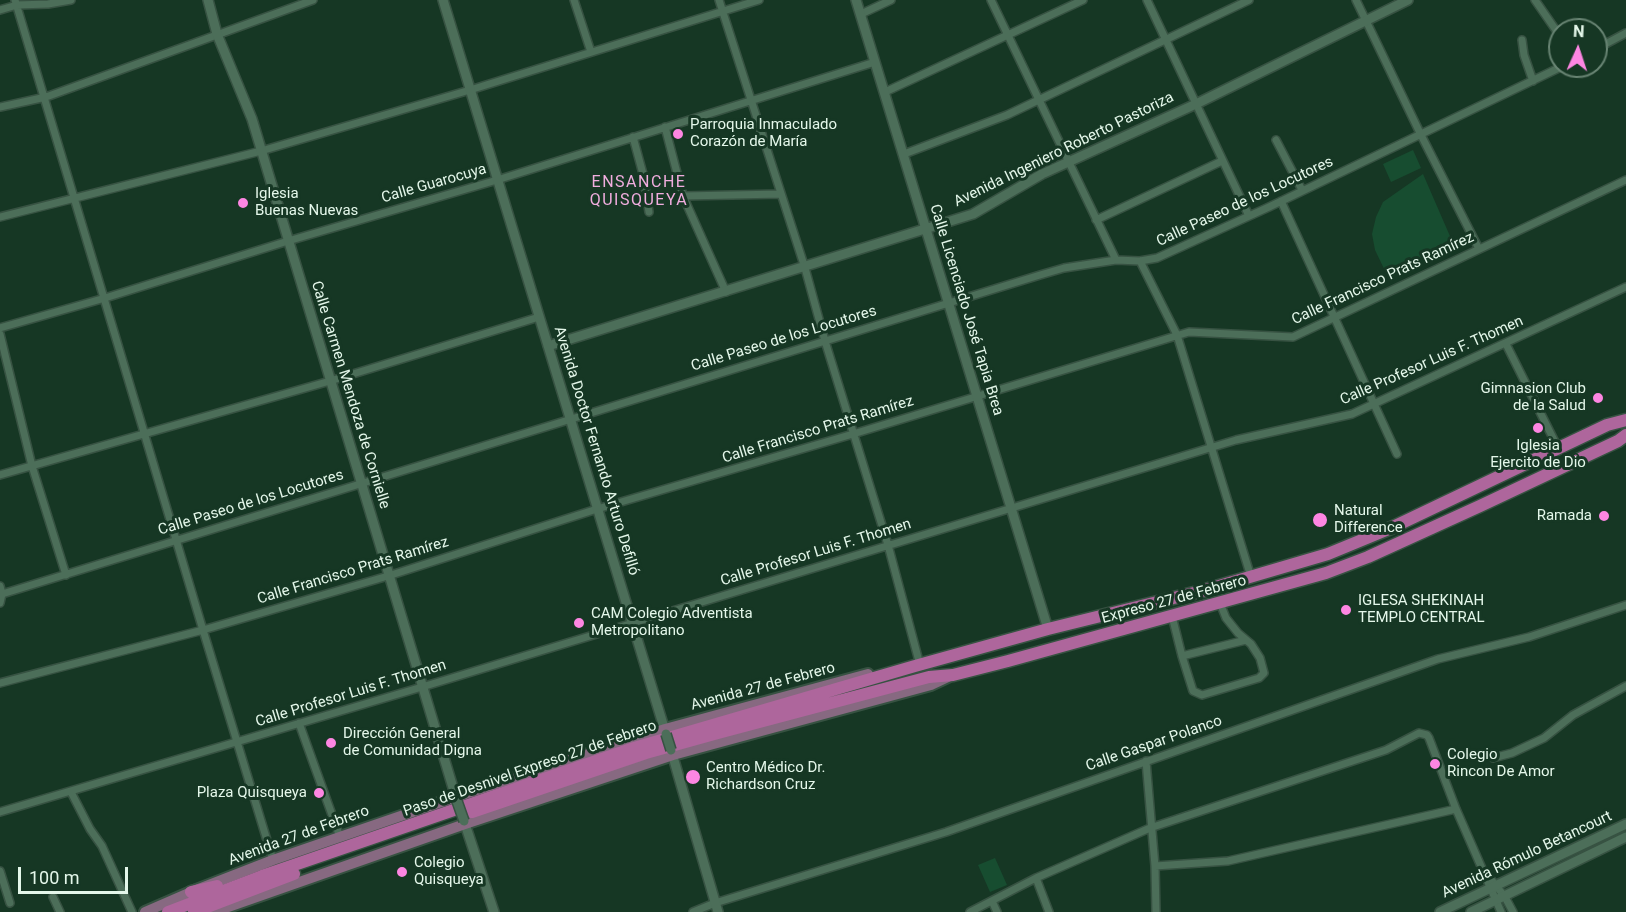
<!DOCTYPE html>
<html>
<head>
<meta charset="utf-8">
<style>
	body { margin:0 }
	#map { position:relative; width:1626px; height:912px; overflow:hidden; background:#163724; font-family:Roboto,sans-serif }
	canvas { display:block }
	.north { position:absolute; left:1548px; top:18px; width:60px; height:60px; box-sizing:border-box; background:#163724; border:2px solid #688473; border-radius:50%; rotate:3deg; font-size:16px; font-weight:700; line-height:24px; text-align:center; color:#e4f7ea }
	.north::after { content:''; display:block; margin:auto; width:21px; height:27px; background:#fd86e2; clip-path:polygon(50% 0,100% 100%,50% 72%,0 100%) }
	.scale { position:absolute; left:18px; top:867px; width:110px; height:27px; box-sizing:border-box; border:3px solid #e4f7ea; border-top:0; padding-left:8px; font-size:18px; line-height:21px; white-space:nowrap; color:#e4f7ea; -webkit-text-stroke:4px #163724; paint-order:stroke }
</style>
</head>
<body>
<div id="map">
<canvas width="1626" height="912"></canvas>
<div class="north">N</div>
<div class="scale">100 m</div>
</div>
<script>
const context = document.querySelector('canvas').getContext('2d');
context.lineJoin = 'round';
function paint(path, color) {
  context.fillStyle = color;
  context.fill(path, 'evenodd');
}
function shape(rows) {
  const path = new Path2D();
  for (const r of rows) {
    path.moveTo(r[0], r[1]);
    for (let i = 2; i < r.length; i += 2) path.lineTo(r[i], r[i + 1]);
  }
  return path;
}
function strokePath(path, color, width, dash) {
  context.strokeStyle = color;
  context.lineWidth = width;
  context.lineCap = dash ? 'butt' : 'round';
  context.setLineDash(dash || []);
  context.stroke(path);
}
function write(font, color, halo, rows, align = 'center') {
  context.font = font + ' Roboto,sans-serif';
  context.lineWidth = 6;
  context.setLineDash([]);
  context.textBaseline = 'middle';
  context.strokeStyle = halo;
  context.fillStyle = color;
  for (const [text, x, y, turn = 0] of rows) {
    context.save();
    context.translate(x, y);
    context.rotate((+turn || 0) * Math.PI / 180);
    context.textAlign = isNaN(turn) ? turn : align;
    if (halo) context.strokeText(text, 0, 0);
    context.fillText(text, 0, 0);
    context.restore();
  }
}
paint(shape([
	[1413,150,1421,168,1391,182,1383,164],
	[1423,174,1456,250,1388,277,1375,250,1372,234,1376,217,1383,202],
	[995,858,1007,885,990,892,978,865]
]), '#174d30');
const street = shape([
	[15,0,203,630,273,860],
	[574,0,591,52],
	[719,0,805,268,825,341,888,545,920,665],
	[991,0,1116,260],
	[1147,0,1249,216],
	[1356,0,1421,135,1479,249],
	[1535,0,1560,36],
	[0,10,17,5,48,4,71,0],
	[861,14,891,0],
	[1522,40,1524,55,1533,81],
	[1596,49,1626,33],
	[885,92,1083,0],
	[0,107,46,97,313,0],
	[665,127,683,196,726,292],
	[633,137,643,174,649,212],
	[1276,140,1302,190],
	[904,154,1007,115,1249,0],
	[683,196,781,194],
	[1281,201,1397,454],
	[0,217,261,151,470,90,759,0],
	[1096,220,1222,161],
	[1140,261,1177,335,1251,577],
	[0,328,105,298,288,241,497,180,875,62],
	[0,334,32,466,66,575],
	[1506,344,1558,448],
	[0,475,330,381,539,317],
	[0,586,2,594,0,603],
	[2,594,1040,275,1064,268,1116,260,1140,261,1157,258,1269,207,1563,66],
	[1172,616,1182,656,1193,691,1202,695,1259,678,1264,673,1260,658,1251,644,1238,633,1226,618,1220,603],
	[1182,656,1246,640],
	[0,683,203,630,388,576,597,509,853,434,1189,332,1293,337,1626,180],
	[299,723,340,837],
	[1493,758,1512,753,1544,738,1573,715,1626,686],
	[1146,761,1155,866,1156,912],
	[71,792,90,829,102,846,132,912],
	[0,812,422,687,1236,440,1352,414,1626,287],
	[1155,866,1228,861,1456,809],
	[0,871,10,903],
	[1485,872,1505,897,1513,912],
	[1036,878,1049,912],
	[53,897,60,912],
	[992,901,997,912],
	[693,912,715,903,946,832,1438,659,1529,637,1626,605],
	[970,912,1036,878,1150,828,1386,750,1419,733,1427,735,1429,738,1456,809,1501,912]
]);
const secondary = shape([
	[208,0,217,34,252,119,457,801],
	[443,0,666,734],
	[856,0,1048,629],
	[548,346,973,214,1042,174,1196,104,1408,0],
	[671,750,718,912],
	[464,821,494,912],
	[1440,912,1626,824],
	[1471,912,1626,837]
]);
const primary = shape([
	[145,912,191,892,273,860,456,797,665,729,868,674],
	[214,912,465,824,673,755,931,685,948,677]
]);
const highway = shape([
	[472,812,646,753,718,733,929,677,953,675,1008,661,1326,573,1368,557,1480,506,1618,441,1626,435],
	[191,892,217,886],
	[168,912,262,876,634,748,915,666,1048,629,1202,591,1328,554,1391,528,1607,425,1626,420],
	[194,912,294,874]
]);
strokePath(street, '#375242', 10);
strokePath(secondary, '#375242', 12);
strokePath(primary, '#375242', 14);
strokePath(highway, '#375242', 15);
strokePath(street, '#4c6e59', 7);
strokePath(secondary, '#4c6e59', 9);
strokePath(primary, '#876981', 10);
strokePath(highway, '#ae669c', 12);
const secondaryBridge = shape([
	[666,734,671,750],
	[457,801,464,821]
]);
strokePath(secondaryBridge, '#375242', 12, []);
strokePath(secondaryBridge, '#4c6e59', 9);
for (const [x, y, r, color] of [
	[678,134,6,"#fd86e2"],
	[243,203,6,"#fd86e2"],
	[1598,398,6,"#fd86e2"],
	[1538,428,6,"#fd86e2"],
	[1604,516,6,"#fd86e2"],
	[1320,520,8,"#fd86e2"],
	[1346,610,6,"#fd86e2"],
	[579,623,6,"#fd86e2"],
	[331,743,6,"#fd86e2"],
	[1435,764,6,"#fd86e2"],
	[693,777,8,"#fd86e2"],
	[319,793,6,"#fd86e2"],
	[402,872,6,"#fd86e2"]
]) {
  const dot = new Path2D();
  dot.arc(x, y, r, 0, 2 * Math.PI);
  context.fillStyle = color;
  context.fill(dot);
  strokePath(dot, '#163724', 2);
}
write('15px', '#e4f7ea', '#163724', [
	["Parroquia Inmaculado",690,125],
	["Corazón de María",690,142],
	["Iglesia",255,194],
	["Buenas Nuevas",255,211],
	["Gimnasion Club",1586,389,"right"],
	["de la Salud",1586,406,"right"],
	["Iglesia",1538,446,"center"],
	["Ejercito de Dio",1538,463,"center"],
	["Natural",1334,511],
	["Difference",1334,528],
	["Ramada",1592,516,"right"],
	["IGLESA SHEKINAH",1358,601],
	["TEMPLO CENTRAL",1358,618],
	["CAM Colegio Adventista",591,614],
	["Metropolitano",591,631],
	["Dirección General",343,734],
	["de Comunidad Digna",343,751],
	["Colegio",1447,755],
	["Rincon De Amor",1447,772],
	["Centro Médico Dr.",706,768],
	["Richardson Cruz",706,785],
	["Plaza Quisqueya",307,793,"right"],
	["Colegio",414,863],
	["Quisqueya",414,880]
], 'left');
write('15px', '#e4f7ea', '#163724', [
	["Avenida Ingeniero Roberto Pastoriza",1064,150,-26],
	["Calle Guarocuya",434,184,-16],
	["Calle Paseo de los Locutores",1245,202,-25],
	["Calle Francisco Prats Ramírez",1383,279,-25],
	["Calle Licenciado José Tapia Brea",966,310,73],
	["Calle Paseo de los Locutores",784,339,-17],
	["Calle Profesor Luis F. Thomen",1432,361,-24],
	["Calle Carmen Mendoza de Cornielle",350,395,73],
	["Calle Francisco Prats Ramírez",818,430,-17],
	["Avenida Doctor Fernando Arturo Defilló",596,451,73],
	["Calle Paseo de los Locutores",251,503,-17],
	["Calle Profesor Luis F. Thomen",816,553,-17],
	["Calle Francisco Prats Ramírez",353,571,-17],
	["Expreso 27 de Febrero",1174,600,-15],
	["Avenida 27 de Febrero",763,687,-15],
	["Calle Profesor Luis F. Thomen",351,694,-17],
	["Calle Gaspar Polanco",1154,744,-19],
	["Paso de Desnivel Expreso 27 de Febrero",530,769,-19],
	["Avenida 27 de Febrero",299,836,-20],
	["Avenida Rómulo Betancourt",1527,855,-25]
]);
context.letterSpacing = '1.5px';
write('16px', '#f0adde', '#163724', [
	["ENSANCHE",639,183],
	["QUISQUEYA",639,201]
]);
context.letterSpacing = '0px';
</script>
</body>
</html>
